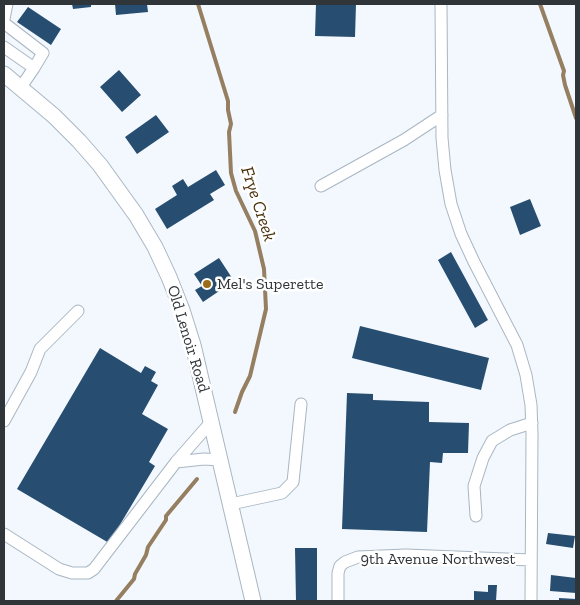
<!DOCTYPE html>
<html>
<head>
<meta charset="utf-8">
<style>
	body { margin:0 }
	#map { position:relative; width:580px; height:605px; overflow:hidden; background:#f2f8fd; font-family:"Zilla Slab",serif }
	canvas { display:block }
	.frame { position:absolute; inset:0; border:5px solid #30353a; pointer-events:none }
</style>
</head>
<body>
<div id="map">
<canvas width="580" height="605"></canvas>
<div class="frame"></div>
</div>
<script>
const context = document.querySelector('canvas').getContext('2d');
context.lineJoin = 'round';
function shape(rows) {
  const path = new Path2D();
  for (const r of rows) {
    path.moveTo(r[0], r[1]);
    for (let i = 2; i < r.length; i += 2) path.lineTo(r[i], r[i + 1]);
  }
  return path;
}
function strokePath(path, color, width, dash) {
  context.strokeStyle = color;
  context.lineWidth = width;
  context.lineCap = dash ? 'butt' : 'round';
  context.setLineDash(dash || []);
  context.stroke(path);
}
function paint(path, color) {
  context.fillStyle = color;
  context.fill(path, 'evenodd');
}
function write(font, color, halo, rows, align = 'center') {
  context.font = font + ' "Zilla Slab",serif';
  context.lineWidth = 5;
  context.setLineDash([]);
  context.textBaseline = 'middle';
  context.strokeStyle = halo;
  context.fillStyle = color;
  for (const [text, x, y, turn = 0] of rows) {
    context.save();
    context.translate(x, y);
    context.rotate((+turn || 0) * Math.PI / 180);
    context.textAlign = isNaN(turn) ? turn : align;
    if (halo) context.strokeText(text, 0, 0);
    context.fillText(text, 0, 0);
    context.restore();
  }
}
strokePath(shape([
	[198,4,228,101,228,110,231,124,229,132,231,173,236,191,255,231,264,269,266,309,250,376,242,392,235,412],
	[540,4,564,71,563,75,565,85,576,118],
	[116,601,134,579,135,574,146,555,148,547,166,520,166,516,197,479]
]), '#957f60', 4);
paint(shape([
	[72,4,91,4,91,7,73,9],
	[115,4,147,4,148,12,116,15],
	[316,4,356,4,355,37,315,36],
	[28,7,61,29,51,45,17,22],
	[119,70,141,95,122,112,100,87],
	[156,115,169,132,137,154,125,137],
	[216,170,225,185,210,194,214,200,167,229,155,209,177,195,172,186,183,179,188,187],
	[530,199,541,226,520,235,510,207],
	[451,252,488,320,475,328,438,260],
	[219,258,234,281,203,302,195,290,202,286,194,274],
	[360,326,489,358,481,390,352,358],
	[100,348,141,373,145,366,156,372,151,381,158,385,142,414,168,429,149,462,155,466,109,543,17,489],
	[347,393,373,394,373,400,429,402,429,422,469,423,468,453,443,453,442,463,430,462,427,532,342,529],
	[548,533,575,536,573,548,546,544],
	[295,548,317,548,317,601,296,601],
	[551,575,576,578,576,593,550,591],
	[488,585,497,585,496,601,474,601,474,591,488,592],
	[559,598,576,599,576,601,559,601]
]), '#274d70');
const minor = shape([
	[441,4,442,138,445,170,451,204,461,234,474,262,517,345,526,375,531,405,532,434,531,601],
	[4,19,7,4],
	[4,23,43,53,34,68],
	[4,47,34,68,21,87],
	[321,186,404,140,442,115],
	[4,421,31,372,40,349,78,311],
	[212,421,176,462,204,459,221,460],
	[231,504,282,493,293,482,301,404],
	[476,516,474,486,483,458,492,441,510,430,532,423],
	[4,534,59,569,72,573,88,573,94,569,176,462],
	[338,601,338,573,340,566,345,562,358,557,406,555,531,560]
]);
const major = shape([
	[4,74,54,116,79,141,100,165,136,215,155,247,169,277,182,310,193,345,253,601]
]);
strokePath(minor, '#a9b6c3', 13);
strokePath(major, '#a9b6c3', 17);
strokePath(minor, '#fff', 11);
strokePath(major, '#fff', 15);
for (const [x, y, r, color] of [
	[207,284,5,"#996b1b"]
]) {
  const dot = new Path2D();
  dot.arc(x, y, r, 0, 2 * Math.PI);
  context.fillStyle = color;
  context.fill(dot);
  strokePath(dot, '#fff', 2);
}
write('16px', '#30353a', '#fff', [
	["Mel's Superette",217,284]
], 'left');
write('16px', '#30353a', '#fff', [
	["Old Lenoir Road",188,339,73],
	["9th Avenue Northwest",438,559]
]);
write('italic 18px', '#49310b', '#fff', [
	["Frye Creek",258,204,72]
]);
</script>
</body>
</html>
